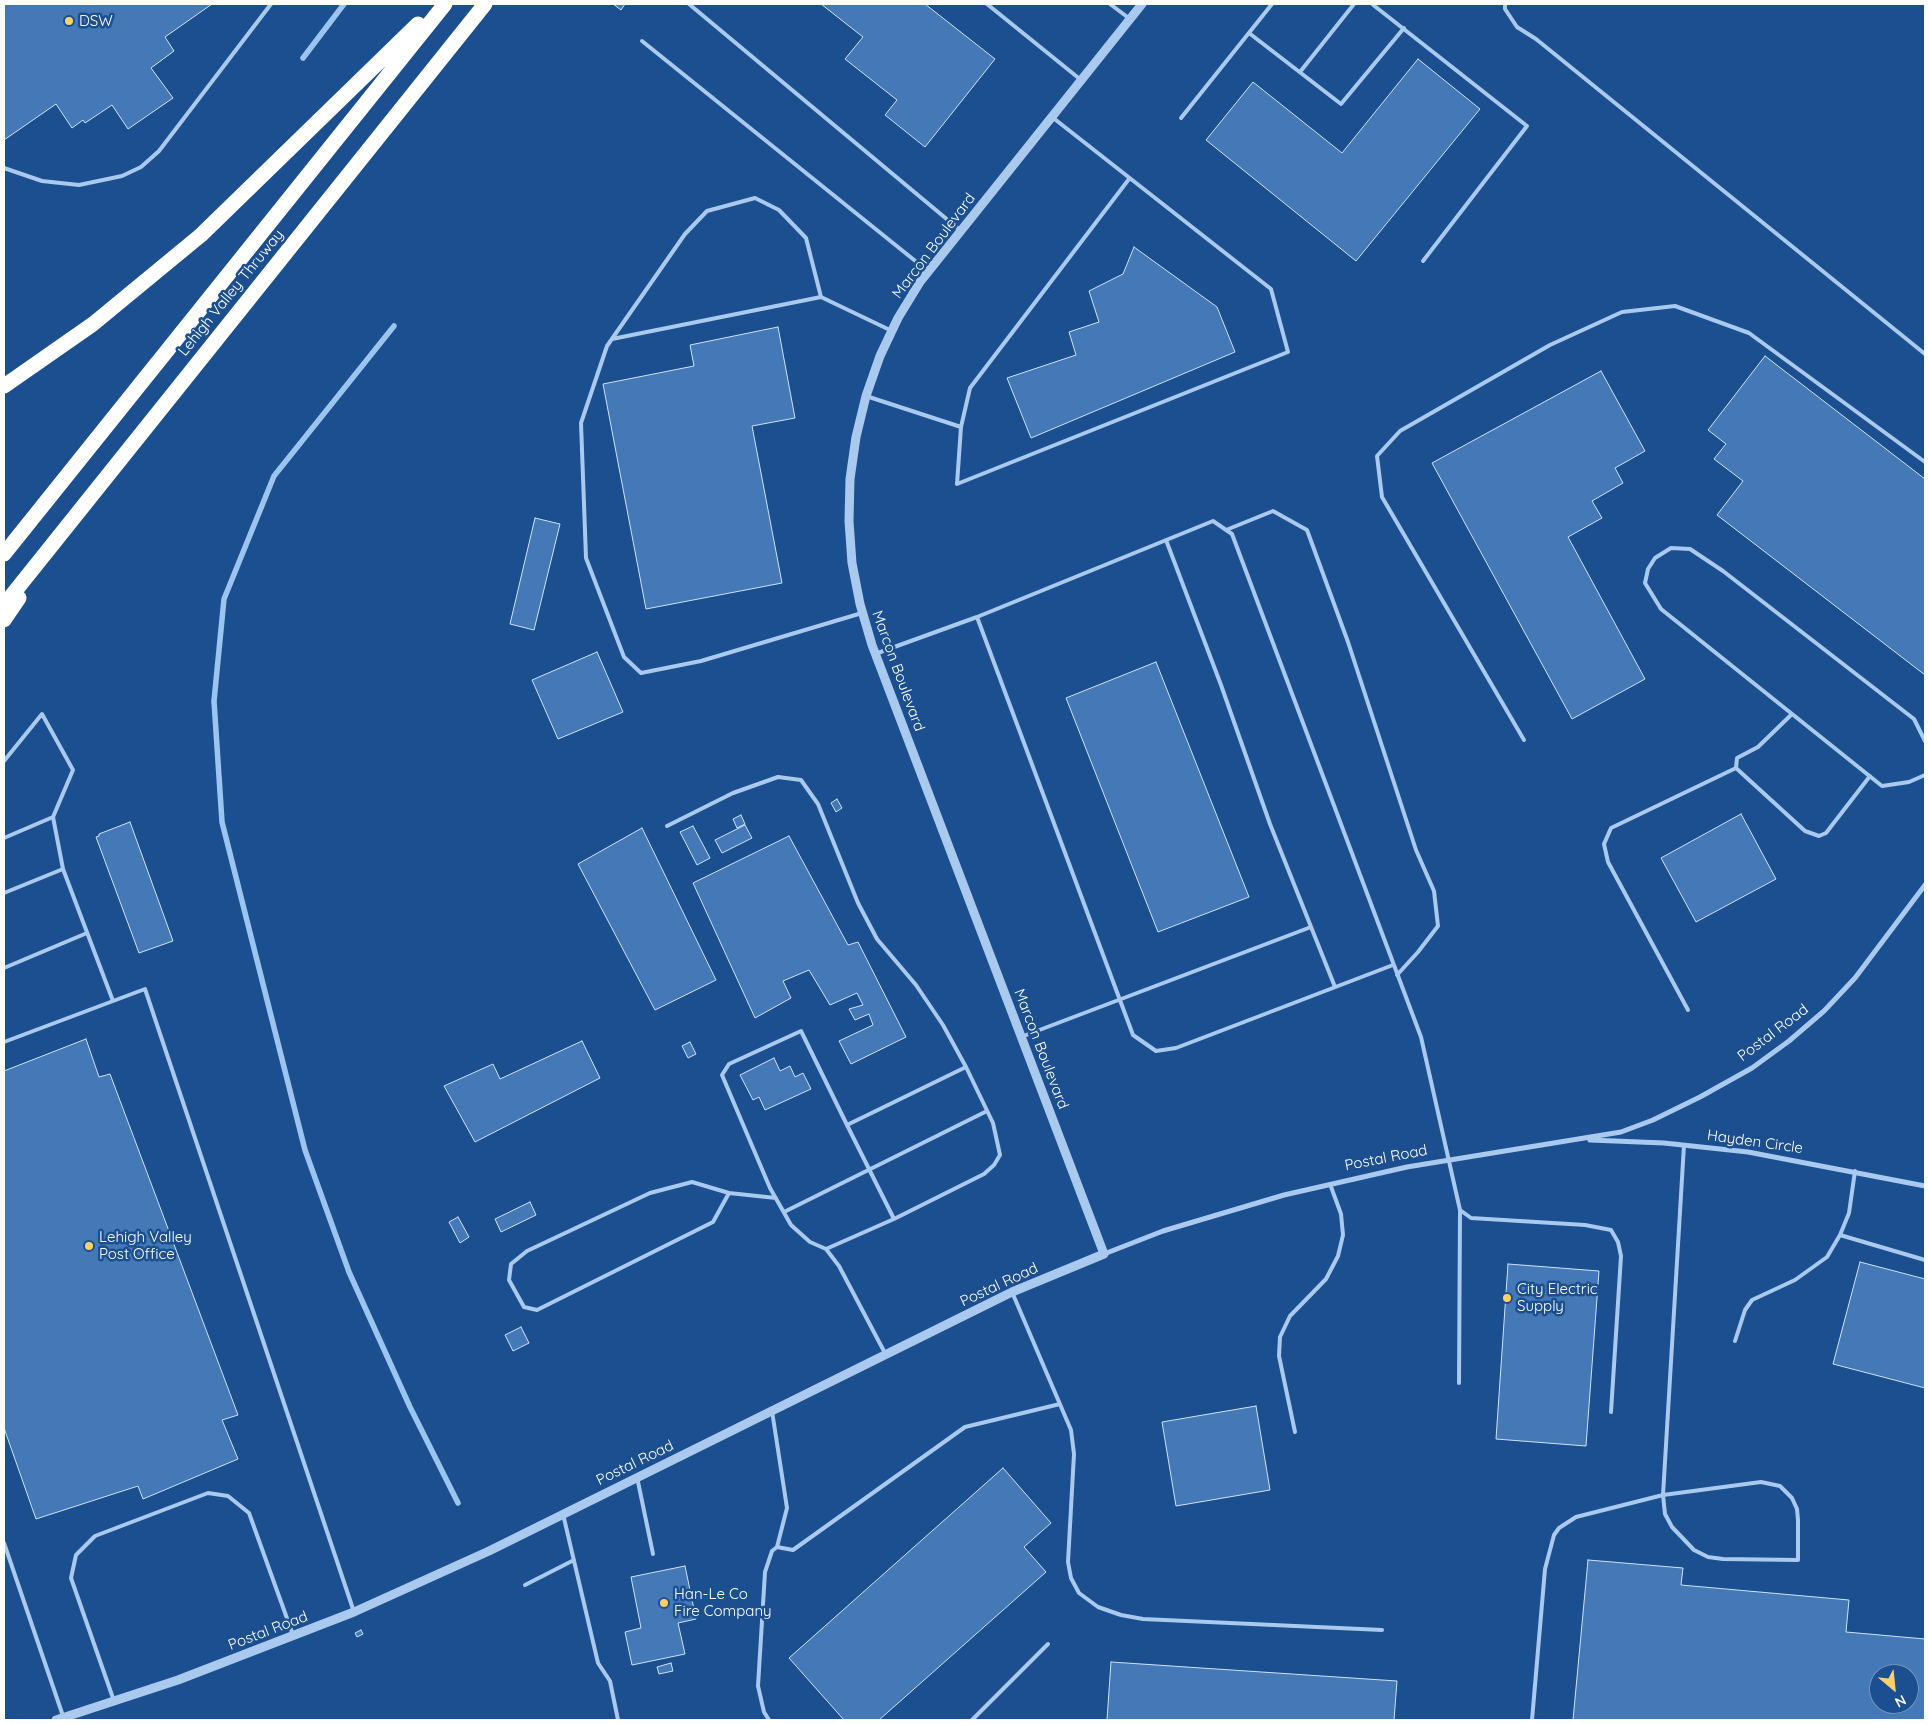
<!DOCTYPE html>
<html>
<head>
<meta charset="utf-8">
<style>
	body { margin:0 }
	#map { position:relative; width:1929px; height:1724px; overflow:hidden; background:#1b4f8f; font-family:Quicksand,sans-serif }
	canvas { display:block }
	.frame { position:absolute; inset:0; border:5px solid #fff; pointer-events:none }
	.north { position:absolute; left:1869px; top:1664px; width:50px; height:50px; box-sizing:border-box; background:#1b4f8f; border:1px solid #7695bc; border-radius:50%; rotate:152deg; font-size:14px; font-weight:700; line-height:20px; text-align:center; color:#fff }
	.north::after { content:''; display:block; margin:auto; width:18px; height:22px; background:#ffd166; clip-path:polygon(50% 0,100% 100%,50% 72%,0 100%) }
</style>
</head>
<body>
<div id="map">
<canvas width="1929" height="1724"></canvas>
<div class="frame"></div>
<div class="north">N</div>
</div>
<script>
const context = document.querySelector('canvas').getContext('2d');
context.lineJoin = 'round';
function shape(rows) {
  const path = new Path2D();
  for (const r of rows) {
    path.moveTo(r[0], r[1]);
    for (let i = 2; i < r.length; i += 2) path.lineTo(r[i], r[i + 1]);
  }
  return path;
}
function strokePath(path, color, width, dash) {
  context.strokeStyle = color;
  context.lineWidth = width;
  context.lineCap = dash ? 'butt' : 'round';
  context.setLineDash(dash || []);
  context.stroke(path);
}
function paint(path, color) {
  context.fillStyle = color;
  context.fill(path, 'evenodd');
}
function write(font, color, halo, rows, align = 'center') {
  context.font = font + ' Quicksand,sans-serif';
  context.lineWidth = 5;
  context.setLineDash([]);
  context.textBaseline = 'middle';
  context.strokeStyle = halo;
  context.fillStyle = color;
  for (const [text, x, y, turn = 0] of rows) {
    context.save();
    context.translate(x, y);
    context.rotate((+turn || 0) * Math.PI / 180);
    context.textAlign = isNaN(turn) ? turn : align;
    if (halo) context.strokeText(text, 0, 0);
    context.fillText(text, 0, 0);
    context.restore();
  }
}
strokePath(shape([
	[303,58,344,4],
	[394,326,274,476,224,599,214,701,222,822,305,1150,349,1272,410,1407,458,1503]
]), '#9cc4f0', 5.5);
const building = shape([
	[4,4,212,4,165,37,174,51,151,68,173,98,128,129,112,105,85,123,83,120,72,128,56,104,4,140,4,4],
	[613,4,625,4,621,10,613,4],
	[821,4,925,4,995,59,925,147,885,115,897,100,845,59,863,37,821,4],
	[1418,59,1480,109,1356,261,1206,140,1253,82,1342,153,1418,59],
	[1134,247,1217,307,1235,352,1031,438,1007,378,1076,355,1069,332,1099,322,1089,291,1123,274,1134,247],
	[778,327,795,418,752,426,782,583,646,609,603,384,694,366,690,345,778,327],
	[1765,356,1925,479,1925,675,1717,515,1743,481,1714,459,1726,444,1708,430,1765,356],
	[1601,371,1645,451,1615,468,1623,483,1592,501,1602,518,1568,537,1645,679,1572,719,1432,463,1601,371],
	[535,518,560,524,534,630,510,624,535,518],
	[597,652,623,712,558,739,532,680,597,652],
	[1156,662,1249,897,1158,932,1066,698,1156,662],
	[837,799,842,808,836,812,831,803,837,799],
	[1741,814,1776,879,1696,922,1661,858,1741,814],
	[741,815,745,824,737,828,733,819,741,815],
	[130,822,173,941,139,953,96,837,99,836,99,834,130,822],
	[745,825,752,838,722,853,715,840,745,825],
	[693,826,710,858,697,865,680,832,693,826],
	[642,828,716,980,655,1010,578,864,642,828],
	[789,836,848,945,858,942,906,1037,851,1064,839,1041,873,1025,869,1014,855,1020,849,1009,863,1005,857,993,830,1005,809,970,783,981,791,998,755,1018,693,883,789,836],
	[86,1039,99,1077,110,1074,238,1415,222,1420,238,1459,143,1499,138,1486,36,1519,4,1428,4,1071,86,1039],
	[582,1041,600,1078,475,1142,444,1086,493,1064,500,1079,582,1041],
	[690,1042,696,1054,688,1058,682,1046,690,1042],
	[774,1058,780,1071,790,1066,795,1077,803,1073,811,1089,765,1110,759,1097,753,1100,740,1075,774,1058],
	[530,1202,536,1215,501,1232,495,1219,530,1202],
	[458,1217,469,1237,460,1243,449,1222,458,1217],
	[1860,1262,1925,1279,1925,1388,1833,1364,1860,1262],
	[1508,1264,1599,1271,1586,1446,1496,1439,1508,1264],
	[521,1327,529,1343,513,1351,505,1335,521,1327],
	[1256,1406,1270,1490,1176,1506,1162,1422,1256,1406],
	[1003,1468,1051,1523,1024,1547,1046,1572,879,1720,844,1720,789,1658,1003,1468],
	[1588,1560,1683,1568,1681,1585,1849,1600,1846,1632,1925,1639,1925,1720,1573,1720,1588,1560],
	[1879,1674,1909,1674,1909,1704,1879,1704,1879,1674],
	[685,1566,696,1619,678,1623,685,1654,632,1665,625,1632,641,1628,631,1577,685,1566],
	[361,1630,363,1634,357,1637,355,1633,361,1630],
	[1111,1662,1397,1681,1394,1720,1107,1720,1111,1662],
	[671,1663,673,1671,659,1674,657,1667,671,1663]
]);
paint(building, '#4478b7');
strokePath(building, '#cfe3fa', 1);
strokePath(shape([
	[689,4,961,231],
	[987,4,1081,80],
	[1110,4,1130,19],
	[1372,4,1527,126,1423,261],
	[1505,4,1505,9,1517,27,1536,39,1925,354],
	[1249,33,1341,104,1404,28],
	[642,41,929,272],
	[1300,72,1354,4],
	[1052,117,1271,289,1288,352,957,484,961,427,970,388,1129,179],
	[1181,118,1272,4],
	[4,168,42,181,79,185,122,176,141,167,159,151,271,4],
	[612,339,821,297],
	[866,396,961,427],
	[1226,530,1273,511,1307,530,1348,642,1416,850,1434,891,1438,926,1418,952,1397,975],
	[1166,540,1221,685,1270,824,1335,987],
	[862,613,701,661,641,673,624,657,586,558,581,423,607,346,685,234,707,211,755,198,779,210,806,238,821,297,892,331],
	[977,617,1133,1035,1156,1051,1176,1048,1393,965],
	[875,654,977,617,1213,521,1232,534,1421,1037,1460,1210,1471,1218,1585,1225,1611,1230,1618,1242,1621,1256,1611,1412],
	[1792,714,1758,747,1737,758,1736,768,1805,831,1819,836,1826,833,1870,776],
	[1524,740,1382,497,1377,456,1400,431,1550,345,1622,312,1675,306,1749,333,1925,462],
	[1925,741,1914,719,1723,571,1690,549,1671,548,1655,558,1648,569,1645,583,1661,609,1882,786,1909,782,1925,775],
	[4,761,42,714,73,770,53,817,63,869],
	[667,826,733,793,778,777,801,780,818,804,858,903,877,939,916,985,943,1025,966,1067,847,1125,801,1031,729,1064,722,1075,770,1188,791,1225,810,1242,826,1249,839,1266,886,1355],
	[4,838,53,817],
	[4,893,63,869,113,1001],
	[4,968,87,933],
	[1688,1010,1608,862,1604,844,1611,828,1736,768],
	[1021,1037,1311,927],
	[4,1042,145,989,354,1612],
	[847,1125,894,1219],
	[729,1193,713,1222,537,1310,524,1307,509,1280,511,1264,527,1251,650,1193,692,1182,729,1193,776,1198],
	[784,1212,987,1111],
	[1840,1235,1925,1260],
	[826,1249,894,1219,984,1174,994,1165,1000,1155,993,1123,966,1067],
	[1012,1292,1071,1430,1074,1454,1068,1562,1071,1578,1079,1593,1098,1607,1121,1615,1143,1619,1382,1630],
	[1735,1341,1745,1310,1752,1300,1795,1280,1827,1257,1840,1235,1849,1213,1855,1171],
	[1459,1383,1460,1210],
	[1295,1432,1279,1356,1280,1337,1290,1316,1326,1279,1338,1256,1343,1235,1341,1214,1330,1184],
	[637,1477,653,1554],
	[1761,1482,1780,1486,1792,1498,1797,1509,1798,1520,1798,1560,1723,1559,1708,1557,1694,1550,1672,1527,1665,1514,1663,1495,1761,1482],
	[563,1514,598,1663,610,1681,618,1720],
	[4,1543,63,1716],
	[777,1547,793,1550,965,1427,1060,1404],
	[525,1585,574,1560],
	[114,1701,71,1578,76,1555,95,1536,208,1493,228,1496,249,1513,293,1635],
	[769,1720,764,1712,758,1686,765,1572,772,1551,777,1547,787,1508,772,1411],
	[972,1720,1048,1644],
	[1532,1720,1545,1569,1554,1535,1559,1528,1576,1517,1663,1495,1684,1145]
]), '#a9c9ee', 4);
strokePath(shape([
	[1590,1140,1664,1143,1748,1152,1925,1186],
	[1104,1254,1163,1231,1284,1195,1407,1167,1621,1132,1653,1120,1700,1097,1752,1068,1789,1041,1824,1011,1855,978,1925,885]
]), '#a9c9ee', 5);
strokePath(shape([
	[56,1720,178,1680,354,1612,489,1551,1012,1292,1104,1254,872,645,860,604,852,563,849,521,850,479,856,437,866,396,880,356,898,318,920,282,1142,4]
]), '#a9c9ee', 9);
strokePath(shape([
	[4,386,93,324,201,235,418,24],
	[4,554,445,4],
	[4,605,485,4],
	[4,620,19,598]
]), '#fff', 15);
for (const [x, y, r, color] of [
	[69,21,5,"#ffd166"],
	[89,1246,5,"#ffd166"],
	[1507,1298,5,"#ffd166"],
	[664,1603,5,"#ffd166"]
]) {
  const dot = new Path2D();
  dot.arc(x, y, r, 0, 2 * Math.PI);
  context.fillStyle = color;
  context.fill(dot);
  strokePath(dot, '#1b4f8f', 2);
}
write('15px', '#fff', '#1b4f8f', [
	["DSW",79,21],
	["Lehigh Valley",99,1237],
	["Post Office",99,1254],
	["City Electric",1517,1289],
	["Supply",1517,1306],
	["Han-Le Co",674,1594],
	["Fire Company",674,1611]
], 'left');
write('15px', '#fff', '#1b4f8f', [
	["Marcon Boulevard",934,246,-53],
	["Lehigh Valley Thruway",231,293,-51],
	["Marcon Boulevard",898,671,70],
	["Postal Road",1773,1033,-37],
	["Marcon Boulevard",1041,1049,69],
	["Hayden Circle",1755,1142,8],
	["Postal Road",1386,1158,-11],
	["Postal Road",999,1285,-25],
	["Postal Road",635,1463,-26],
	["Postal Road",268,1631,-21]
]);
</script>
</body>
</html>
